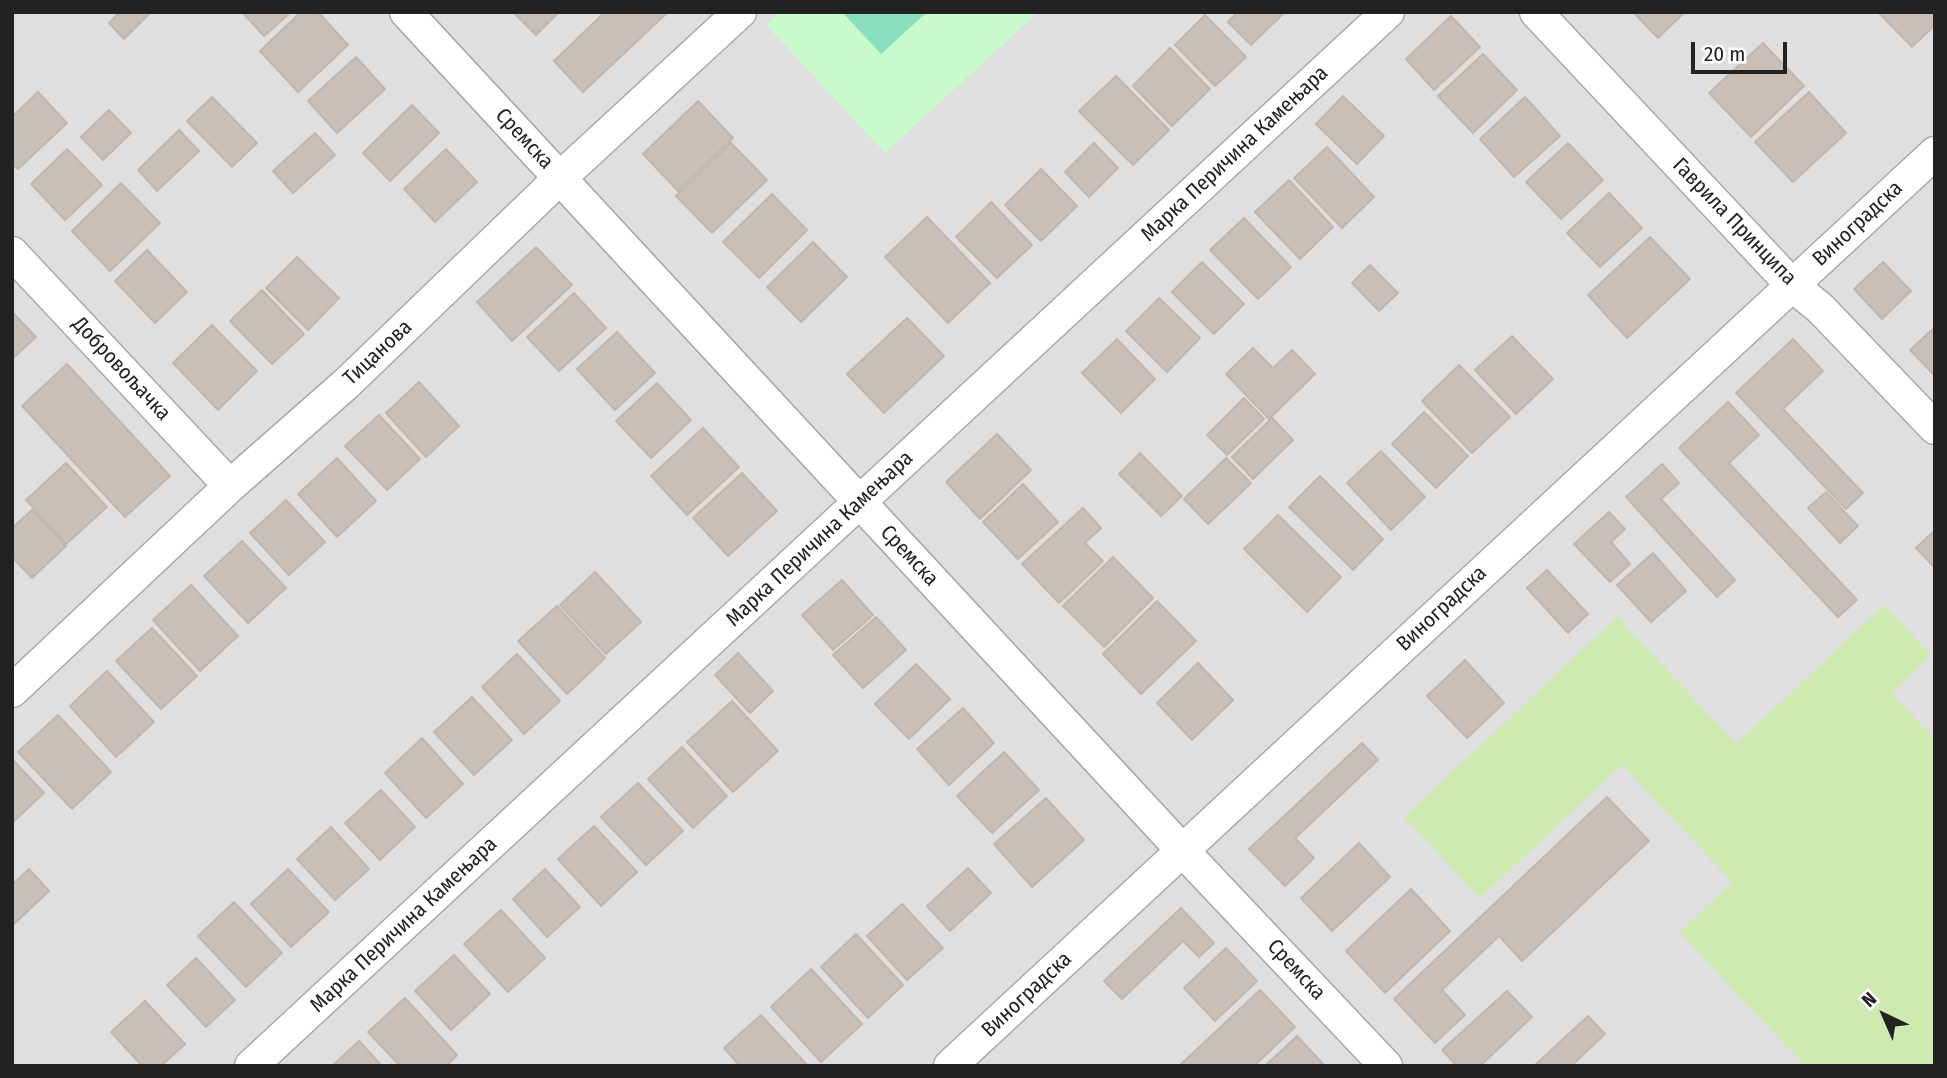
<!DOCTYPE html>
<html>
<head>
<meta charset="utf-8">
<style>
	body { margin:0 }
	#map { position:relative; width:1947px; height:1078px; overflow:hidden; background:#f2efe9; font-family:"Fira Sans Condensed",sans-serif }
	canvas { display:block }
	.frame { position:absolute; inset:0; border:14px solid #222; pointer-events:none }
	.north { position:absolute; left:1849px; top:980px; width:70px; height:70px; -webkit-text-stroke:5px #fff; paint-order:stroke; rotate:316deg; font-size:19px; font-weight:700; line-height:28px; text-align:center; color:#222 }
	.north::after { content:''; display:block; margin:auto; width:24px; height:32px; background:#222; clip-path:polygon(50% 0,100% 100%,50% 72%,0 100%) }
	.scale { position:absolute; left:1691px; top:42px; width:96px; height:32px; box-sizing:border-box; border:4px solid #222; border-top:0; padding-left:9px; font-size:21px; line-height:24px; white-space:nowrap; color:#222; -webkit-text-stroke:5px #fff; paint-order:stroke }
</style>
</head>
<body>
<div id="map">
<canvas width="1947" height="1078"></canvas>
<div class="frame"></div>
<div class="north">N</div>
<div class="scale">20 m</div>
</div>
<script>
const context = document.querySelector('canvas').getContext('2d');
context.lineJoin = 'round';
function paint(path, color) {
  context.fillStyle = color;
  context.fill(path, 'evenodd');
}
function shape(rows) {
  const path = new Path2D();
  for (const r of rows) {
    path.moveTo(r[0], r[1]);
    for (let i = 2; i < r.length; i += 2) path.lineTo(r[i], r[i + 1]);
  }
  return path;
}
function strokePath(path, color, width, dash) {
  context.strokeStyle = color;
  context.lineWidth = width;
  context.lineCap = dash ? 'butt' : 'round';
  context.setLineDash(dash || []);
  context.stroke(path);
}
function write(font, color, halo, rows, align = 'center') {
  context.font = font + ' "Fira Sans Condensed",sans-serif';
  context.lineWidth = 6;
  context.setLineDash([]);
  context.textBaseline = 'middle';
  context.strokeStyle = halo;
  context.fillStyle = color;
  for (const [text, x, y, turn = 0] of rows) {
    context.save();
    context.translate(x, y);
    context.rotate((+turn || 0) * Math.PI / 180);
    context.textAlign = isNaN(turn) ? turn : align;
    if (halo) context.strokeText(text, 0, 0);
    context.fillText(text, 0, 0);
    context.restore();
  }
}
paint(shape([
	[12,12,1935,12,1935,1066,12,1066]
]), '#e0dfdf');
paint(shape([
	[1884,605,1931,655,1891,693,1935,739,1935,1066,1805,1066,1679,932,1732,882,1622,765,1480,898,1404,817,1617,617,1736,744]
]), '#cdebb0');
paint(shape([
	[780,12,1038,12,885,153,766,25]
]), '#c8facc');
paint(shape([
	[842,12,927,12,881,54]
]), '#88e0be');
const building = shape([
	[120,12,151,12,124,39,109,23,120,12],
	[242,12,291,12,264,36,242,12],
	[301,12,318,12,348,45,298,92,260,51,301,12],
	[513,12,559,12,536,35,513,12],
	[605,12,668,12,583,92,554,61,605,12],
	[1238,12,1285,12,1251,45,1228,22,1238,12],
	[1633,12,1685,12,1658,38,1633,12],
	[1878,12,1935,12,1935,25,1912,47,1878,12],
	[1205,15,1246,57,1215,86,1175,45,1205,15],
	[1451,16,1480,47,1434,90,1406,59,1451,16],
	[1763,43,1804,86,1751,137,1709,93,1763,43],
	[1170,48,1210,89,1172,126,1133,86,1170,48],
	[1483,54,1517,90,1473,133,1438,96,1483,54],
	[356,57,385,89,337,133,308,101,356,57],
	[1116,76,1169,130,1133,165,1079,111,1116,76],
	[38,92,67,123,18,169,12,163,12,117,38,92],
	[1809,92,1846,133,1793,182,1755,142,1809,92],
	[1343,96,1384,136,1357,164,1316,124,1343,96],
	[212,97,257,143,232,167,187,121,212,97],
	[1525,97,1560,136,1514,177,1480,139,1525,97],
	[698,101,733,138,678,191,643,154,698,101],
	[412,105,439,133,390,181,363,153,412,105],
	[109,110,131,133,103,160,81,137,109,110],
	[179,130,199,151,157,191,138,170,179,130],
	[315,133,335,155,293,193,273,171,315,133],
	[731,143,767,180,712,233,676,196,731,143],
	[1094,143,1118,168,1089,197,1065,172,1094,143],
	[1568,143,1603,180,1561,219,1526,182,1568,143],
	[1327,147,1374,197,1342,228,1294,178,1327,147],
	[67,149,102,185,65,220,31,184,67,149],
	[446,149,477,182,435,222,404,189,446,149],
	[1041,169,1077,206,1041,241,1005,205,1041,169],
	[1289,180,1333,227,1300,259,1255,212,1289,180],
	[121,183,160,223,110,271,72,231,121,183],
	[1609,193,1642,228,1600,267,1567,233,1609,193],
	[772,194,807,230,759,278,723,242,772,194],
	[991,202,1032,245,997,278,956,237,991,202],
	[927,217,990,283,948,323,885,257,927,217],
	[1244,218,1291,267,1258,299,1210,250,1244,218],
	[1650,237,1690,279,1627,338,1588,295,1650,237],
	[813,242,847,277,801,322,767,287,813,242],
	[536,247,572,285,512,341,477,302,536,247],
	[147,250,187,292,155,323,115,281,147,250],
	[297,257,339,298,308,330,266,288,297,257],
	[1202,262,1244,304,1214,334,1172,292,1202,262],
	[1883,262,1911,291,1882,319,1854,289,1883,262],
	[1370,265,1398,293,1379,311,1352,283,1370,265],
	[262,290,304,334,272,364,230,321,262,290],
	[574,293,606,328,559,371,527,337,574,293],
	[1159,298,1200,338,1167,372,1126,331,1159,298],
	[12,312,36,337,12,359,12,312],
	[907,318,944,356,884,413,847,374,907,318],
	[212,325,257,371,218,410,173,363,212,325],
	[1935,327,1935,376,1910,350,1935,327],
	[617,332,655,373,615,410,577,369,617,332],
	[1512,336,1553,379,1516,414,1475,370,1512,336],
	[1117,339,1155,379,1121,413,1082,373,1117,339],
	[1793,339,1823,371,1783,409,1863,493,1846,509,1736,393,1793,339],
	[1253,348,1273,368,1292,350,1315,374,1269,419,1226,374,1253,348],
	[67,364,170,476,125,517,22,406,67,364],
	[1459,365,1510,417,1472,453,1422,401,1459,365],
	[419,382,459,426,426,457,386,413,419,382],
	[657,383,691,420,651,458,616,421,657,383],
	[1244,398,1264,419,1227,455,1207,435,1244,398],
	[1728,402,1759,435,1729,463,1857,600,1838,617,1679,448,1728,402],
	[1424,412,1468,456,1436,488,1392,444,1424,412],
	[379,415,420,459,387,490,345,446,379,415],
	[1272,418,1293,440,1253,479,1232,457,1272,418],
	[703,428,739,467,687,515,651,476,703,428],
	[997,434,1031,470,980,519,946,482,997,434],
	[1381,451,1425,497,1391,530,1347,483,1381,451],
	[1140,453,1182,496,1161,516,1119,474,1140,453],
	[337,458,376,501,337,537,298,494,337,458],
	[1226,458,1251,483,1208,524,1184,499,1226,458],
	[66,463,107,507,66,544,26,500,66,463],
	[1662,464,1679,483,1661,499,1735,580,1717,597,1626,497,1662,464],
	[742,473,777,511,728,556,693,518,742,473],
	[1320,476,1383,539,1353,570,1289,507,1320,476],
	[1023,484,1058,522,1018,559,983,522,1023,484],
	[1826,492,1858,526,1840,543,1808,508,1826,492],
	[286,500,325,542,289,575,250,533,286,500],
	[1083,508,1101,528,1085,543,1103,561,1059,603,1022,564,1083,508],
	[32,510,66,546,32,578,12,557,12,528,32,510],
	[1609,512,1625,529,1611,542,1630,564,1610,582,1574,544,1609,512],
	[1278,515,1341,577,1307,612,1244,549,1278,515],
	[1935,530,1935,568,1916,548,1935,530],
	[242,541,286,588,248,623,204,576,242,541],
	[1653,553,1686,591,1651,622,1617,585,1653,553],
	[1113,557,1153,598,1104,647,1063,606,1113,557],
	[1547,570,1588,614,1568,633,1527,588,1547,570],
	[595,572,641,622,606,654,560,605,595,572],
	[842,580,873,615,833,650,802,615,842,580],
	[191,585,238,636,200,671,153,620,191,585],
	[1157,601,1196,641,1141,694,1103,654,1157,601],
	[557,606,605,658,567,694,518,641,557,606],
	[876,617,906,650,863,688,833,655,876,617],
	[152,628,197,676,161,709,116,661,152,628],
	[738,653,773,691,750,713,715,675,738,653],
	[517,654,560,701,524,734,482,687,517,654],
	[1465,660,1504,703,1467,738,1427,696,1465,660],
	[1198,663,1233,700,1192,740,1157,703,1198,663],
	[916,664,950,699,909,739,875,704,916,664],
	[107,671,154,722,116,757,70,706,107,671],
	[472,697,512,740,474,775,434,732,472,697],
	[732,701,778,751,733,792,687,742,732,701],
	[963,708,994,743,949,785,917,749,963,708],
	[58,715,111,772,72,809,18,752,58,715],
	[422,738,463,784,426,818,385,773,422,738],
	[1362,743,1378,760,1295,838,1314,858,1285,886,1249,849,1362,743],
	[682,747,727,796,693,828,648,779,682,747],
	[1004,752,1039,790,992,833,957,796,1004,752],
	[12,759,44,793,12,823,12,759],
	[638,783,683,831,646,865,601,817,638,783],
	[381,790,415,827,380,860,345,823,381,790],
	[1607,797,1649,841,1522,961,1499,936,1442,990,1465,1015,1435,1043,1394,999,1607,797],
	[1046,798,1084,840,1032,887,994,844,1046,798],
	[594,826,637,872,601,906,558,859,594,826],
	[331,827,369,869,335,900,297,859,331,827],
	[1359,843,1390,877,1332,931,1301,898,1359,843],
	[968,868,991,893,950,931,927,906,968,868],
	[29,869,49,891,12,926,12,885,29,869],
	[288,869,329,912,291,947,251,904,288,869],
	[545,869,580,907,547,937,513,899,545,869],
	[1411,889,1450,931,1385,993,1346,951,1411,889],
	[234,902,282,953,246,987,198,936,234,902],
	[902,904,943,948,907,980,867,936,902,904],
	[1181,908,1214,943,1199,957,1183,941,1122,999,1104,981,1181,908],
	[501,910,545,958,508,992,464,944,501,910],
	[856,934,903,985,868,1018,821,967,856,934],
	[1226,948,1257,981,1215,1021,1184,988,1226,948],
	[454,955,490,994,451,1030,415,991,454,955],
	[196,958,235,1000,206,1027,167,985,196,958],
	[811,969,862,1024,821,1062,771,1007,811,969],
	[1260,990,1295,1027,1254,1066,1179,1066,1260,990],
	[1507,991,1532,1017,1480,1066,1457,1066,1442,1050,1507,991],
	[405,998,457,1055,446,1066,400,1066,368,1032,405,998],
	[145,1001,185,1044,161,1066,142,1066,111,1032,145,1001],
	[761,1015,808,1066,740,1066,724,1048,761,1015],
	[1588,1016,1605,1034,1571,1066,1534,1066,1588,1016],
	[1297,1036,1325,1066,1265,1066,1297,1036],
	[359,1041,382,1066,332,1066,359,1041]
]);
paint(building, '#c7bfb8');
strokePath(building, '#c4b6ab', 2);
const street = shape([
	[406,12,1182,850,1386,1066],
	[1536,12,1792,285,1821,309,1935,428],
	[12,253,230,486],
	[12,691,230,486,347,383,560,178,740,12],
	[251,1066,1388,12],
	[950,1066,1935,153]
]);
strokePath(street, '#a9a9a9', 35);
strokePath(street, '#fff', 32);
write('21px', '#222', '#fff', [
	["Сремска",524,139,47],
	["Марка Перичина Камењара",1235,154,-43],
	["Гаврила Принципа",1734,222,46],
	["Виноградска",1858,224,-43],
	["Тицанова",378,353,-43],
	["Добровољачка",121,369,47],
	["Марка Перичина Камењара",820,539,-43],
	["Сремска",909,556,47],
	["Виноградска",1442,609,-43],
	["Марка Перичина Камењара",404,925,-43],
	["Сремска",1296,970,47],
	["Виноградска",1027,995,-43]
]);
</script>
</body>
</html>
